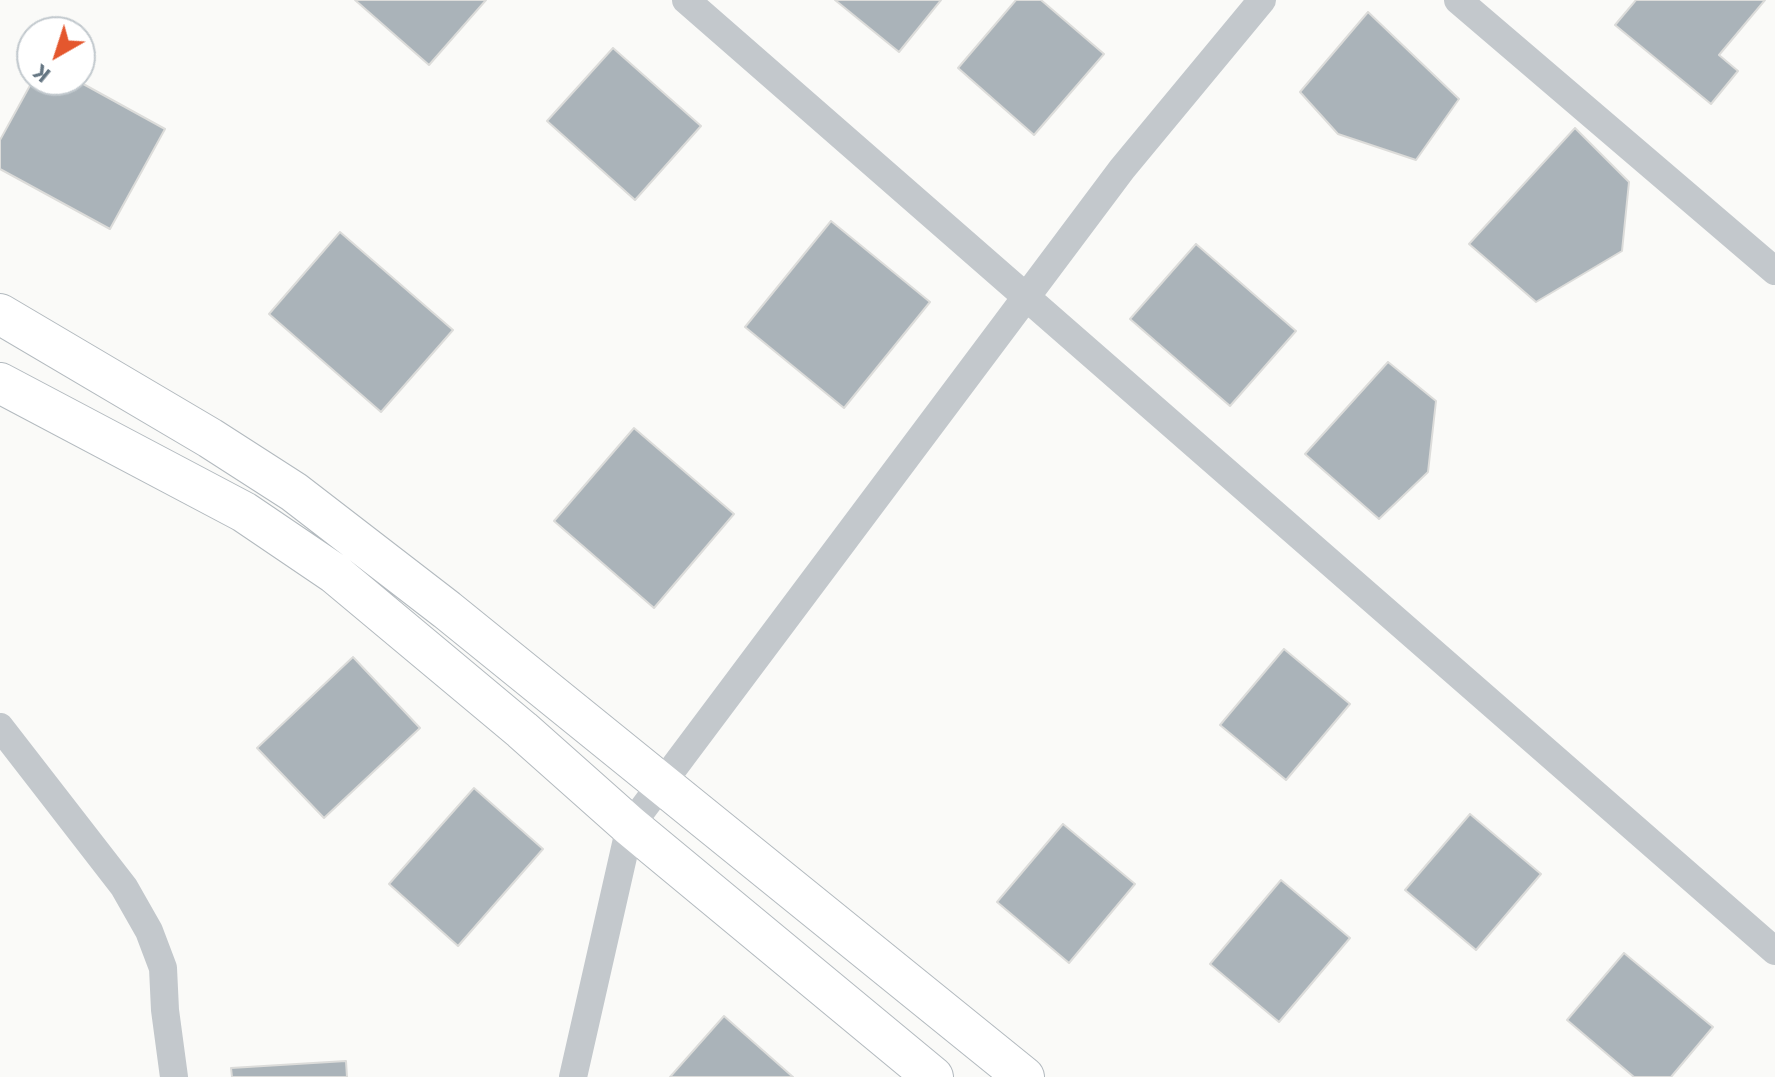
<!DOCTYPE html>
<html>
<head>
<meta charset="utf-8">
<style>
	body { margin:0 }
	#map { position:relative; width:1775px; height:1077px; overflow:hidden; background:#fafaf8; font-family:"Fira Sans",sans-serif }
	canvas { display:block }
	.north { position:absolute; left:16px; top:16px; width:80px; height:80px; box-sizing:border-box; background:#fff; border:2px solid #c1c8cd; border-radius:50%; rotate:219deg; font-size:22px; font-weight:700; line-height:32px; text-align:center; color:#657683 }
	.north::after { content:''; display:block; margin:auto; width:28px; height:36px; background:#e4572e; clip-path:polygon(50% 0,100% 100%,50% 72%,0 100%) }
</style>
</head>
<body>
<div id="map">
<canvas width="1775" height="1077"></canvas>
<div class="north">K</div>
</div>
<script>
const context = document.querySelector('canvas').getContext('2d');
context.lineJoin = 'round';
function paint(path, color) {
  context.fillStyle = color;
  context.fill(path, 'evenodd');
}
function shape(rows) {
  const path = new Path2D();
  for (const r of rows) {
    path.moveTo(r[0], r[1]);
    for (let i = 2; i < r.length; i += 2) path.lineTo(r[i], r[i + 1]);
  }
  return path;
}
function strokePath(path, color, width, dash) {
  context.strokeStyle = color;
  context.lineWidth = width;
  context.lineCap = dash ? 'butt' : 'round';
  context.setLineDash(dash || []);
  context.stroke(path);
}
const building = shape([
	[355,0,486,0,429,65,355,0],
	[835,0,941,0,899,52,835,0],
	[1016,0,1041,0,1104,54,1034,135,958,68,1016,0],
	[1636,0,1765,0,1719,55,1738,71,1711,104,1615,25,1636,0],
	[1368,12,1459,99,1416,160,1338,134,1300,92,1368,12],
	[613,48,701,126,635,200,547,121,613,48],
	[33,80,76,80,165,129,110,229,0,169,0,140,33,80],
	[1575,128,1629,182,1622,251,1536,302,1469,244,1575,128],
	[831,221,930,302,844,408,745,327,831,221],
	[340,232,453,330,381,412,269,314,340,232],
	[1196,244,1296,331,1230,406,1130,319,1196,244],
	[1388,362,1436,401,1428,472,1379,519,1305,454,1388,362],
	[634,428,734,514,654,608,554,521,634,428],
	[1284,649,1350,704,1286,780,1220,725,1284,649],
	[353,657,420,728,324,818,257,748,353,657],
	[474,788,543,849,458,946,389,884,474,788],
	[1470,814,1541,874,1476,950,1405,890,1470,814],
	[1063,824,1135,884,1069,963,997,902,1063,824],
	[1281,880,1350,938,1279,1022,1210,964,1281,880],
	[1624,953,1713,1027,1671,1077,1634,1077,1567,1020,1624,953],
	[724,1016,793,1077,670,1077,724,1016],
	[346,1061,347,1077,232,1077,231,1068,346,1061]
]);
paint(building, '#aab3b9');
strokePath(building, '#dcdcda', 2);
const secondary = shape([
	[0,314,210,438,294,492,447,610,1024,1077],
	[0,383,244,512,334,573,522,730,630,826,933,1077]
]);
strokePath(secondary, '#b3babf', 42);
strokePath(shape([
	[686,0,1775,951],
	[1458,0,1775,271],
	[0,727,124,887,149,931,163,968,165,1010,174,1077],
	[573,1077,630,826,1122,169,1262,0]
]), '#c3c8cc', 28);
strokePath(secondary, '#fff', 40);
</script>
</body>
</html>
